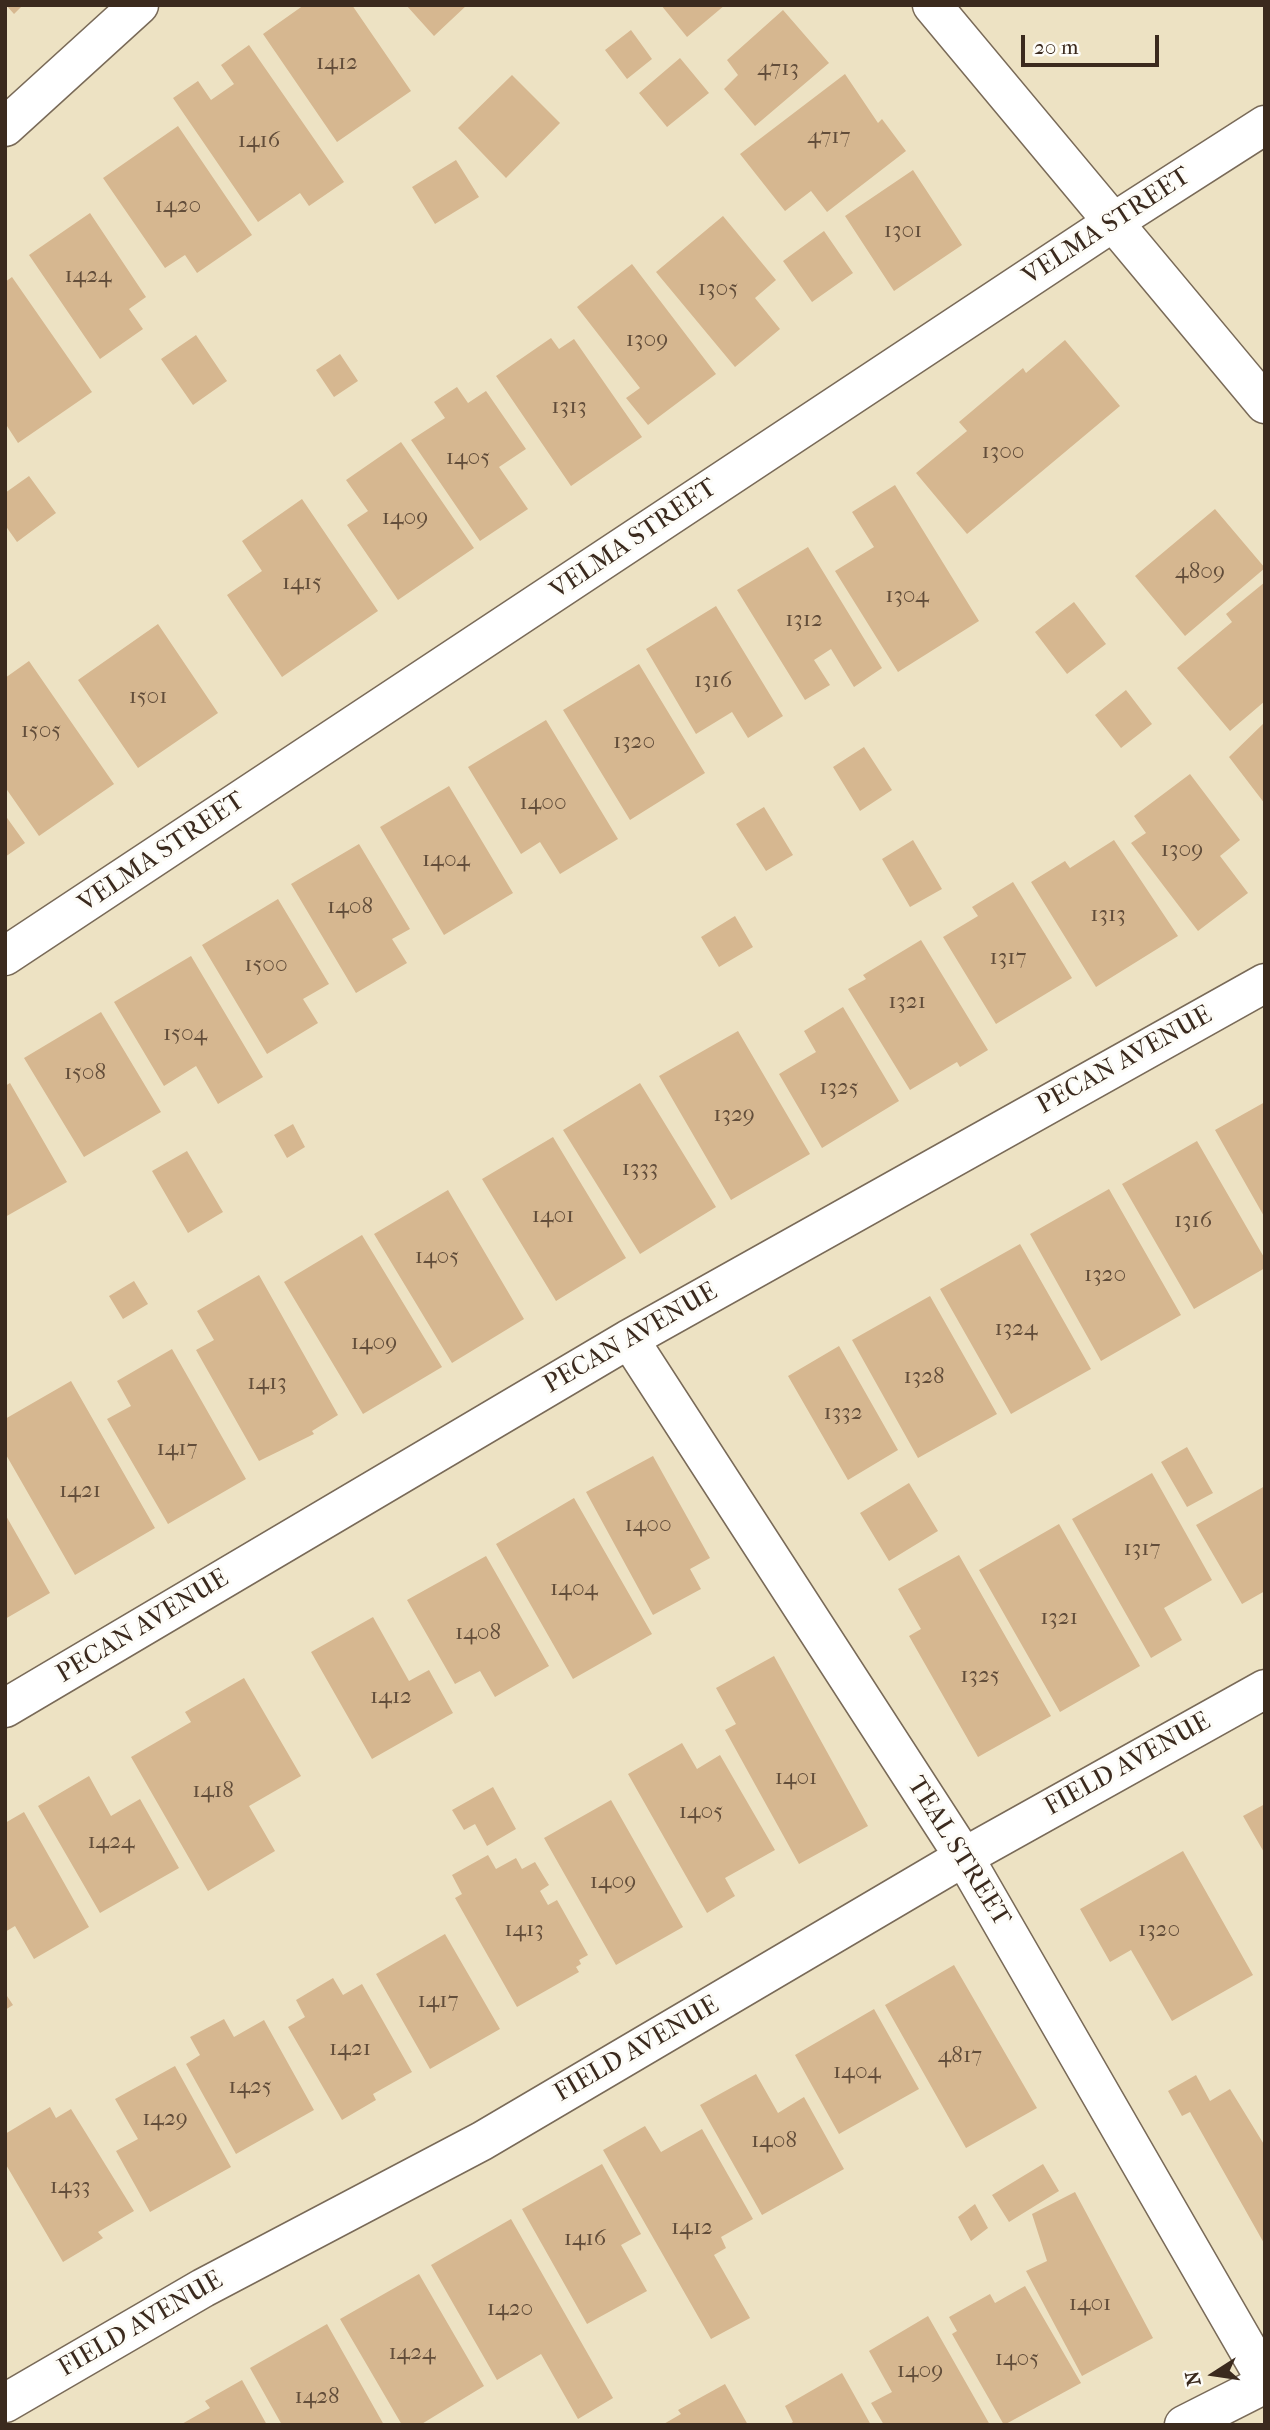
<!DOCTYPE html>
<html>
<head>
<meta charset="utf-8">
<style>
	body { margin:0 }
	#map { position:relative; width:1270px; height:2430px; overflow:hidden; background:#ede2c3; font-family:"IM FELL French Canon",serif }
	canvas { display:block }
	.frame { position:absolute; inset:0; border:7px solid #3b2a1e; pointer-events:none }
	.north { position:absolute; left:1179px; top:2339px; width:70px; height:70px; -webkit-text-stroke:5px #fdfcf7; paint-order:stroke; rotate:258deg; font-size:19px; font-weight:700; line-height:28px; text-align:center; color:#3b2a1e }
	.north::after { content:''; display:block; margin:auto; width:24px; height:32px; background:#3b2a1e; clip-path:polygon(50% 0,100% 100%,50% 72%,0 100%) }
	.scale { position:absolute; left:1021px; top:35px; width:138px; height:32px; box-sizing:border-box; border:4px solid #3b2a1e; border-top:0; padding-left:9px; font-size:21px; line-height:24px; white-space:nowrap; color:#3b2a1e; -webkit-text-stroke:5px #fdfcf7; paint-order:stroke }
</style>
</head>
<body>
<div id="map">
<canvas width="1270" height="2430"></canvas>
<div class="frame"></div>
<div class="north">N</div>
<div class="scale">20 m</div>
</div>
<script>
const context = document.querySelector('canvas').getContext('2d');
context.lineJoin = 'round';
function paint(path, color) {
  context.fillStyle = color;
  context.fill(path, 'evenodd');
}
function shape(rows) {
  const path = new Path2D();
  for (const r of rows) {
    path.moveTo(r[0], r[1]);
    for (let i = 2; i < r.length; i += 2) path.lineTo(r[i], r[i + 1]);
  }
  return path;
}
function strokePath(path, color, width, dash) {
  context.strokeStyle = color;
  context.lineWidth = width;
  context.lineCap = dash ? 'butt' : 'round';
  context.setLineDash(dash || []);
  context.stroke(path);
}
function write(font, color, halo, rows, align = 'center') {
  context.font = font + ' "IM FELL French Canon",serif';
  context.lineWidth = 6;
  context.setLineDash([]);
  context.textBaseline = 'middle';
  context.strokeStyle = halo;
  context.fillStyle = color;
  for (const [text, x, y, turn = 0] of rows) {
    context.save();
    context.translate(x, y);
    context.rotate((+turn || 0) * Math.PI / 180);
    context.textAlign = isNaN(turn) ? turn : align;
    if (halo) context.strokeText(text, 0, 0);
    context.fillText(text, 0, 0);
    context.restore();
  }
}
paint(shape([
	[6,5,23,5,14,14],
	[304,5,352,5,411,91,337,142,263,34],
	[406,5,467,5,434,36],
	[661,5,725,5,687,37],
	[783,10,829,63,755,126,724,89,738,75,727,60],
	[631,30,652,59,627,79,605,50],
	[249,45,344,182,309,206,300,193,258,222,173,98,198,81,211,100,234,84,221,65],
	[680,58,709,93,667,127,639,93],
	[845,74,878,123,882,119,906,151,827,212,811,191,785,211,740,154],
	[512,75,560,123,506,178,458,128],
	[178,126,252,235,197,273,185,255,165,268,103,178],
	[456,160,479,197,435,224,412,187],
	[913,170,962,245,894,291,845,216],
	[90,213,146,297,129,309,143,329,100,359,29,255],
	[723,216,776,280,755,298,780,329,735,367,656,272],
	[824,231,853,273,812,302,783,261],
	[632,264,716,374,648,425,626,398,640,388,577,307],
	[12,277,92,392,18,443,5,423,5,282],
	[196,335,227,381,193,405,161,359],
	[551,338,559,349,574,339,642,437,571,486,496,376],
	[1065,340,1120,406,967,534,916,473,967,431,959,422,1023,368,1026,373],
	[340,354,358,381,334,397,316,370],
	[457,387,468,403,486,391,526,449,499,467,528,509,480,541,411,440,445,418,434,402],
	[401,442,474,548,398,600,347,525,368,511,346,480],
	[29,476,56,513,17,542,5,525,5,493],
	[895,485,979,621,898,672,835,571,874,547,852,512],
	[302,499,378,611,282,677,227,595,262,571,242,541],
	[1215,509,1265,568,1185,636,1135,576],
	[808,547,882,668,854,687,831,649,814,660,830,685,805,700,737,590],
	[1265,582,1265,701,1230,731,1177,668,1232,622,1226,614],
	[1074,602,1106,644,1067,674,1035,632],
	[716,606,783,716,748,738,732,712,696,734,646,649],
	[158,624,218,713,138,768,78,680],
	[29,661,114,784,39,836,5,787,5,678],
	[639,664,705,773,630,820,563,710],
	[1126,690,1152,724,1121,748,1095,715],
	[546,720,618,839,560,874,540,842,521,854,468,767],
	[1265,722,1265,804,1229,757],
	[864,747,892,790,860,811,833,767],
	[1190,774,1240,840,1220,856,1248,893,1198,931,1131,843,1146,833,1134,816],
	[449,786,513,893,444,935,380,827],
	[764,807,793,855,766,871,736,824],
	[5,815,25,843,5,857],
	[913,840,942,889,910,907,882,859],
	[1114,840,1178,936,1096,987,1031,882,1065,861,1070,868],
	[359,844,410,929,392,939,407,963,356,993,291,884],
	[1013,882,1072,978,996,1024,943,937,978,916,972,907],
	[278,899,329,984,303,999,318,1023,267,1054,202,945],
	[735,916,753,947,719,967,701,937],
	[921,940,988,1050,960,1067,957,1062,910,1090,848,989,866,979,863,975],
	[191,956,263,1077,218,1104,196,1066,164,1086,114,1002],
	[843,1007,899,1101,822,1148,779,1074,816,1052,804,1031],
	[101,1012,161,1112,84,1157,24,1058],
	[738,1031,810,1154,731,1200,659,1076],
	[10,1083,67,1182,5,1217,5,1086],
	[640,1083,716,1207,640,1254,563,1130],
	[1265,1102,1265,1218,1215,1130],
	[293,1124,305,1147,287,1158,274,1135],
	[553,1137,626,1258,556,1301,482,1179],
	[1197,1141,1265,1259,1265,1268,1194,1309,1122,1184],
	[187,1151,223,1212,188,1233,152,1171],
	[1109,1189,1181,1315,1101,1361,1030,1234],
	[448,1190,524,1319,452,1363,374,1234],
	[362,1235,442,1367,363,1414,284,1282],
	[1020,1244,1091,1369,1011,1414,940,1289],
	[259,1275,338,1415,312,1431,314,1434,259,1461,196,1350,214,1340,197,1311],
	[134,1281,148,1304,123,1319,109,1296],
	[930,1296,997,1414,918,1458,852,1340],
	[839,1346,898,1450,848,1480,788,1376],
	[172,1349,246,1479,168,1524,107,1419,131,1406,117,1381],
	[71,1381,155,1528,75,1575,5,1453,5,1419],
	[1187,1447,1213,1493,1187,1507,1161,1462],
	[653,1456,710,1558,690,1569,701,1589,653,1615,586,1492],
	[1152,1473,1212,1580,1164,1608,1182,1640,1151,1658,1072,1519],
	[909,1483,938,1531,889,1561,860,1513],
	[1265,1486,1265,1591,1242,1604,1196,1525],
	[574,1498,652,1634,573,1679,496,1544],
	[5,1514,50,1593,5,1619],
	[1059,1524,1140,1666,1060,1712,979,1570],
	[959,1555,1051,1716,978,1757,909,1636,921,1629,898,1589],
	[486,1556,549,1666,495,1697,480,1671,455,1684,407,1600],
	[373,1617,409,1681,429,1670,453,1713,372,1759,311,1652],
	[774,1656,868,1826,799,1864,725,1730,736,1724,716,1688],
	[244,1678,301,1776,249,1806,275,1851,208,1891,131,1757,191,1722,185,1712],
	[682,1743,697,1769,720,1755,775,1850,725,1878,735,1896,707,1913,628,1774],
	[89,1776,111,1816,140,1799,179,1868,100,1913,38,1806],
	[493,1787,516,1829,487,1846,475,1824,464,1830,452,1810],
	[611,1800,683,1927,616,1965,544,1838],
	[1265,1804,1265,1854,1243,1816],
	[24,1812,89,1927,34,1959,15,1926,5,1932,5,1823],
	[1183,1851,1253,1975,1172,2021,1131,1950,1110,1962,1080,1909],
	[488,1855,496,1869,516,1858,522,1869,535,1862,549,1885,540,1891,548,1905,557,1900,588,1955,579,1960,581,1964,576,1967,579,1972,517,2007,455,1898,462,1894,452,1875],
	[445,1934,500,2029,430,2069,376,1974],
	[954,1965,1037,2108,966,2148,885,2005],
	[333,1978,343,1995,362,1984,412,2072,373,2094,376,2100,342,2120,288,2027,305,2017,296,2000],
	[5,1993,13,2005,5,2010],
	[874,2009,919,2089,839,2134,795,2055],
	[224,2019,234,2037,264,2020,314,2110,236,2154,186,2064,200,2055,190,2037],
	[175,2066,231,2167,150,2212,116,2151,138,2139,115,2099],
	[756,2074,778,2113,804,2097,844,2169,762,2215,700,2105],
	[1196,2075,1210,2101,1230,2089,1265,2146,1265,2245,1190,2112,1182,2116,1168,2091],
	[50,2107,56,2118,71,2109,134,2211,98,2232,103,2238,63,2262,5,2163,5,2134],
	[645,2126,661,2152,702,2129,753,2219,721,2237,726,2248,714,2255,750,2318,711,2339,603,2150],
	[602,2164,641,2234,621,2245,647,2291,587,2324,522,2209],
	[1043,2164,1059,2191,1009,2222,992,2195],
	[1075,2192,1153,2338,1082,2376,1026,2271,1047,2261,1032,2214],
	[975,2204,988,2228,971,2241,958,2217],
	[511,2219,613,2398,578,2419,541,2354,497,2380,431,2265],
	[419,2274,484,2386,420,2425,402,2425,340,2319],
	[1025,2286,1081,2383,1004,2425,952,2334,957,2331,949,2317,990,2294,995,2303],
	[928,2316,990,2425,884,2425,871,2403,892,2392,869,2351],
	[327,2324,384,2425,282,2425,250,2368],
	[842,2373,871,2425,788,2425,793,2422,785,2406],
	[242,2380,267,2425,180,2425,210,2408,205,2401],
	[725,2384,748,2425,662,2425,681,2414,678,2410]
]), '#d6b790');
const street = shape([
	[932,5,1265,404],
	[5,127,139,5],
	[5,956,1112,223,1265,125],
	[629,1339,964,1857,1265,2379],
	[5,1708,629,1339,1265,983],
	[5,2403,203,2288,482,2141,964,1857,1265,1689],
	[1184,2425,1265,2384]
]);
strokePath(street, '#796a58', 41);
strokePath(street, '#fff', 38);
write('23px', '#624d3a', null, [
	["1412",337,63],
	["4713",778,69],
	["4717",829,137],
	["1416",259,141],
	["1420",178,206],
	["1301",903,231],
	["1424",88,276],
	["1305",718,289],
	["1309",647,340],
	["1313",569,407],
	["1300",1003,452],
	["1405",468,458],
	["1409",405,518],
	["4809",1200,572],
	["1415",302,583],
	["1304",907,596],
	["1312",804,620],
	["1316",713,681],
	["1501",148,697],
	["1505",41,731],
	["1320",634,742],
	["1400",543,803],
	["1309",1182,850],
	["1404",446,860],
	["1408",350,907],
	["1313",1108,915],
	["1317",1008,958],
	["1500",266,965],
	["1321",907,1002],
	["1504",185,1034],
	["1508",85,1073],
	["1325",839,1088],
	["1329",734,1115],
	["1333",640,1169],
	["1401",553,1216],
	["1316",1193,1221],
	["1405",437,1257],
	["1320",1105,1275],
	["1324",1016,1329],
	["1409",374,1343],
	["1328",924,1377],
	["1413",267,1383],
	["1332",843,1413],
	["1417",177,1449],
	["1421",80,1491],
	["1400",648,1525],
	["1317",1142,1549],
	["1404",574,1589],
	["1321",1059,1618],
	["1408",478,1633],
	["1325",980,1676],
	["1412",391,1697],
	["1401",796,1778],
	["1418",213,1791],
	["1405",701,1812],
	["1424",111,1842],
	["1409",613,1882],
	["1413",524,1930],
	["1320",1159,1930],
	["1417",438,2001],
	["1421",350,2049],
	["4817",960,2056],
	["1404",857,2072],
	["1425",250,2087],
	["1429",165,2119],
	["1408",774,2141],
	["1433",70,2187],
	["1412",692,2228],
	["1416",585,2239],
	["1401",1090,2304],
	["1420",510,2309],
	["1424",412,2353],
	["1405",1017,2359],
	["1409",920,2371],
	["1428",317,2397]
]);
write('26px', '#3b2a1e', '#fdfcf7', [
	["VELMA STREET",1107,227,-33],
	["VELMA STREET",634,540,-34],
	["VELMA STREET",162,853,-34],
	["PECAN AVENUE",1125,1061,-29],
	["PECAN AVENUE",631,1339,-30],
	["PECAN AVENUE",143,1627,-31],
	["FIELD AVENUE",1128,1765,-29],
	["TEAL STREET",958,1852,58],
	["FIELD AVENUE",637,2050,-30],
	["FIELD AVENUE",141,2325,-30]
]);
</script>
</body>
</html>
